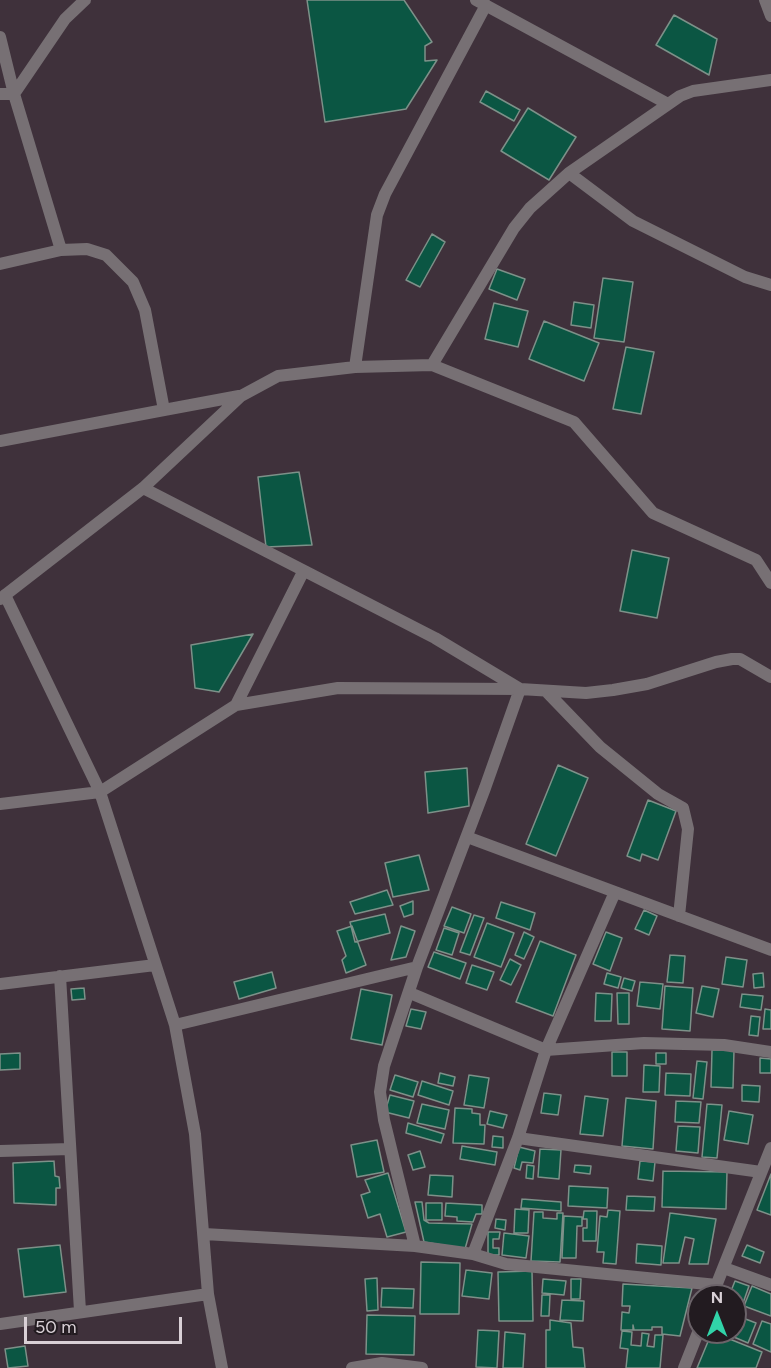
<!DOCTYPE html>
<html>
<head>
<meta charset="utf-8">
<style>
	body { margin:0 }
	#map { position:relative; width:771px; height:1368px; overflow:hidden; background:#3f313b; font-family:Figtree,sans-serif }
	canvas { display:block }
	.north { position:absolute; left:687px; top:1284px; width:60px; height:60px; box-sizing:border-box; background:#221b20; border:2px solid #6b6369; border-radius:50%; rotate:0deg; font-size:16px; font-weight:700; line-height:24px; text-align:center; color:#d9d0d6 }
	.north::after { content:''; display:block; margin:auto; width:21px; height:27px; background:#31d4a9; clip-path:polygon(50% 0,100% 100%,50% 72%,0 100%) }
	.scale { position:absolute; left:24px; top:1317px; width:158px; height:27px; box-sizing:border-box; border:3px solid #d9d0d6; border-top:0; padding-left:8px; font-size:18px; line-height:21px; white-space:nowrap; color:#d9d0d6; -webkit-text-stroke:4px #221b20; paint-order:stroke }
</style>
</head>
<body>
<div id="map">
<canvas width="771" height="1368"></canvas>
<div class="north">N</div>
<div class="scale">50 m</div>
</div>
<script>
const context = document.querySelector('canvas').getContext('2d');
context.lineJoin = 'round';
function paint(path, color) {
  context.fillStyle = color;
  context.fill(path, 'evenodd');
}
function shape(rows) {
  const path = new Path2D();
  for (const r of rows) {
    path.moveTo(r[0], r[1]);
    for (let i = 2; i < r.length; i += 2) path.lineTo(r[i], r[i + 1]);
  }
  return path;
}
function strokePath(path, color, width, dash) {
  context.strokeStyle = color;
  context.lineWidth = width;
  context.lineCap = dash ? 'butt' : 'round';
  context.setLineDash(dash || []);
  context.stroke(path);
}
const building = shape([
	[307,0,404,0,432,42,425,46,425,61,437,60,406,109,325,122,307,0],
	[674,15,717,39,709,75,656,45,674,15],
	[486,91,520,110,514,121,480,102,486,91],
	[528,108,576,137,549,180,501,151,528,108],
	[432,234,445,242,420,287,406,280,432,234],
	[497,269,525,279,517,300,489,289,497,269],
	[603,278,633,282,624,342,594,338,603,278],
	[574,302,594,305,591,328,571,325,574,302],
	[494,303,528,311,518,347,485,339,494,303],
	[544,321,599,343,584,381,529,359,544,321],
	[626,347,654,352,641,414,613,409,626,347],
	[299,472,312,545,266,547,258,477,299,472],
	[632,550,669,558,657,618,620,611,632,550],
	[253,634,219,692,195,688,191,645,253,634],
	[558,765,588,778,556,856,526,844,558,765],
	[467,768,469,806,428,813,425,772,467,768],
	[648,800,676,811,658,860,642,854,640,861,627,856,648,800],
	[419,855,429,890,393,897,385,863,419,855],
	[387,890,393,905,355,914,350,902,387,890],
	[413,901,413,914,404,917,400,906,413,901],
	[501,902,535,913,530,930,496,918,501,902],
	[452,907,471,914,464,933,444,926,452,907],
	[644,910,657,916,649,935,635,929,644,910],
	[385,914,390,933,355,942,350,922,385,914],
	[474,915,484,918,470,955,460,952,474,915],
	[487,923,514,933,501,967,474,957,487,923],
	[352,926,366,965,346,973,342,960,346,956,337,931,352,926],
	[401,926,415,931,406,957,391,960,401,926],
	[444,928,459,933,452,955,436,950,444,928],
	[524,932,534,937,524,959,515,955,524,932],
	[606,932,622,938,610,971,593,964,606,932],
	[540,941,576,955,553,1016,516,1002,540,941],
	[434,952,466,963,460,979,428,967,434,952],
	[670,955,685,956,683,983,667,982,670,955],
	[726,957,747,960,743,987,722,984,726,957],
	[510,959,521,965,511,985,500,980,510,959],
	[472,965,494,972,487,990,466,983,472,965],
	[272,972,276,988,239,999,234,982,272,972],
	[607,973,621,977,618,988,604,984,607,973],
	[763,973,764,987,754,988,753,974,763,973],
	[624,978,635,981,632,991,621,988,624,978],
	[640,982,663,984,660,1009,637,1006,640,982],
	[665,986,693,988,690,1031,662,1029,665,986],
	[702,986,719,989,713,1017,696,1013,702,986],
	[84,988,85,999,72,1000,71,989,84,988],
	[361,989,392,995,382,1045,351,1039,361,989],
	[596,993,612,994,611,1021,595,1021,596,993],
	[617,993,629,993,629,1024,618,1024,617,993],
	[742,994,763,996,761,1010,740,1007,742,994],
	[411,1009,426,1012,421,1029,406,1026,411,1009],
	[765,1009,771,1010,771,1029,763,1029,765,1009],
	[751,1016,760,1017,758,1036,749,1035,751,1016],
	[712,1050,734,1050,733,1088,711,1087,712,1050],
	[612,1052,627,1052,627,1076,612,1076,612,1052],
	[20,1053,20,1069,0,1070,0,1054,20,1053],
	[656,1053,666,1053,666,1064,656,1064,656,1053],
	[760,1058,771,1059,771,1073,760,1073,760,1058],
	[697,1061,707,1062,703,1099,693,1098,697,1061],
	[644,1065,660,1066,659,1092,643,1092,644,1065],
	[440,1073,455,1077,453,1086,438,1083,440,1073],
	[666,1073,691,1074,690,1096,665,1095,666,1073],
	[395,1075,418,1082,413,1097,390,1090,395,1075],
	[469,1075,489,1078,484,1108,464,1105,469,1075],
	[422,1081,453,1091,449,1105,418,1095,422,1081],
	[742,1085,760,1086,759,1102,742,1101,742,1085],
	[544,1093,561,1095,558,1115,541,1113,544,1093],
	[390,1095,414,1101,409,1118,385,1112,390,1095],
	[585,1096,608,1099,603,1136,580,1134,585,1096],
	[626,1098,656,1101,653,1149,622,1146,626,1098],
	[676,1101,701,1102,699,1123,675,1122,676,1101],
	[422,1104,449,1110,445,1129,417,1123,422,1104],
	[707,1104,722,1105,717,1158,702,1157,707,1104],
	[455,1108,472,1109,472,1113,480,1114,480,1125,485,1125,484,1144,453,1143,455,1108],
	[490,1111,507,1115,503,1128,487,1124,490,1111],
	[729,1111,753,1115,748,1144,724,1140,729,1111],
	[408,1123,444,1134,441,1143,406,1133,408,1123],
	[678,1126,700,1127,698,1153,676,1151,678,1126],
	[493,1136,503,1137,503,1148,492,1147,493,1136],
	[377,1140,384,1172,357,1177,351,1145,377,1140],
	[462,1146,497,1152,495,1165,460,1159,462,1146],
	[519,1147,535,1151,533,1163,522,1162,520,1170,514,1168,519,1147],
	[540,1149,561,1150,559,1179,538,1177,540,1149],
	[420,1151,425,1167,413,1170,408,1155,420,1151],
	[54,1161,55,1176,59,1177,60,1188,56,1188,56,1205,14,1203,13,1163,54,1161],
	[640,1161,655,1162,653,1181,638,1179,640,1161],
	[527,1165,534,1166,533,1179,526,1178,527,1165],
	[575,1165,591,1166,590,1174,574,1172,575,1165],
	[663,1171,727,1172,726,1209,662,1207,663,1171],
	[388,1173,406,1232,387,1237,380,1214,368,1218,361,1195,370,1192,365,1180,388,1173],
	[771,1174,771,1215,757,1210,771,1174],
	[430,1175,453,1176,452,1197,428,1195,430,1175],
	[569,1186,608,1188,607,1208,568,1206,569,1186],
	[627,1196,655,1197,654,1211,626,1210,627,1196],
	[522,1199,561,1202,561,1211,521,1208,522,1199],
	[415,1202,422,1202,424,1220,429,1223,472,1224,465,1249,424,1242,415,1202],
	[426,1203,442,1203,442,1220,426,1220,426,1203],
	[446,1203,482,1205,482,1214,476,1214,473,1222,457,1221,457,1217,445,1216,446,1203],
	[515,1209,529,1210,528,1233,514,1233,515,1209],
	[608,1210,620,1211,616,1264,603,1263,604,1252,597,1252,600,1216,607,1217,608,1210],
	[584,1211,597,1211,596,1241,583,1241,583,1228,587,1228,587,1219,583,1219,584,1211],
	[534,1212,543,1212,543,1218,557,1219,557,1213,563,1213,560,1262,531,1261,534,1212],
	[670,1213,716,1219,708,1264,689,1264,694,1239,685,1237,679,1263,663,1263,670,1213],
	[564,1216,582,1217,582,1226,577,1226,576,1258,562,1258,564,1216],
	[496,1219,506,1220,505,1230,495,1228,496,1219],
	[488,1232,500,1232,499,1239,493,1239,493,1248,499,1248,499,1255,488,1255,488,1232],
	[504,1233,529,1236,526,1258,502,1255,504,1233],
	[637,1244,662,1246,661,1265,636,1263,637,1244],
	[60,1245,66,1292,24,1297,18,1249,60,1245],
	[747,1245,764,1252,760,1263,742,1256,747,1245],
	[421,1262,460,1263,459,1314,420,1314,421,1262],
	[466,1270,492,1273,489,1299,462,1296,466,1270],
	[532,1271,533,1321,499,1321,498,1272,532,1271],
	[377,1278,378,1310,367,1311,365,1279,377,1278],
	[543,1279,566,1281,564,1295,542,1293,543,1279],
	[571,1279,581,1279,580,1299,571,1299,571,1279],
	[735,1281,749,1286,742,1306,735,1303,735,1296,729,1296,735,1281],
	[623,1284,692,1288,680,1336,662,1334,662,1327,652,1327,652,1330,634,1330,633,1325,633,1330,621,1330,622,1312,629,1313,630,1306,622,1306,623,1284],
	[752,1286,771,1294,771,1316,744,1306,752,1286],
	[382,1288,414,1289,413,1308,381,1307,382,1288],
	[542,1295,550,1295,549,1316,541,1316,542,1295],
	[562,1300,584,1301,583,1321,560,1320,562,1300],
	[367,1315,415,1316,414,1355,366,1354,367,1315],
	[735,1315,756,1323,748,1343,722,1332,735,1332,735,1315],
	[550,1320,571,1323,573,1347,583,1348,585,1368,546,1368,546,1330,550,1330,550,1320],
	[762,1321,771,1324,771,1352,753,1344,762,1321],
	[478,1330,499,1331,497,1368,476,1367,478,1330],
	[622,1331,632,1332,631,1345,641,1346,642,1333,649,1334,647,1346,654,1347,655,1335,663,1335,660,1368,626,1368,628,1349,620,1348,622,1331],
	[505,1332,525,1334,523,1368,503,1368,505,1332],
	[712,1332,762,1352,756,1368,697,1368,712,1332],
	[25,1346,28,1366,8,1368,5,1349,25,1346]
]);
paint(building, '#0b5643');
strokePath(building, '#7d9189', 1.5);
strokePath(shape([
	[476,0,668,104],
	[765,0,771,16],
	[0,37,14,94,61,250],
	[0,94,14,94,65,19,85,0],
	[569,173,633,221,745,277,771,285],
	[0,264,61,250,87,249,106,255,133,282,145,310,164,410,239,396],
	[432,365,514,228,530,208,569,173,680,96,693,91,771,80],
	[355,367,432,365,574,422,653,513,756,560,771,583],
	[0,441,164,410],
	[143,488,435,638,520,689,586,693,613,690,647,684,716,662,732,659,740,659,771,677],
	[5,595,100,792,175,1025,195,1134,208,1294,222,1368],
	[0,599,143,488,241,396,278,376,355,367,377,215,385,194,486,5],
	[546,691,600,747,658,794,683,808,688,829,679,916],
	[236,705,303,572],
	[0,804,100,792,236,705,338,688,520,689,485,788,417,967,384,1066,380,1092,384,1120,415,1246],
	[467,837,771,950],
	[60,976,80,1311],
	[0,984,155,965],
	[410,993,546,1050,644,1043,724,1045,771,1052],
	[175,1025,417,967],
	[518,1138,761,1172],
	[0,1151,70,1149],
	[204,1234,415,1246,473,1254,506,1264,717,1285],
	[473,1254,518,1138,546,1050,615,892],
	[724,1268,771,1285],
	[712,1296,771,1148],
	[0,1324,208,1294],
	[352,1368,382,1363,422,1368],
	[684,1368,699,1330]
]), '#777074', 12);
</script>
</body>
</html>
